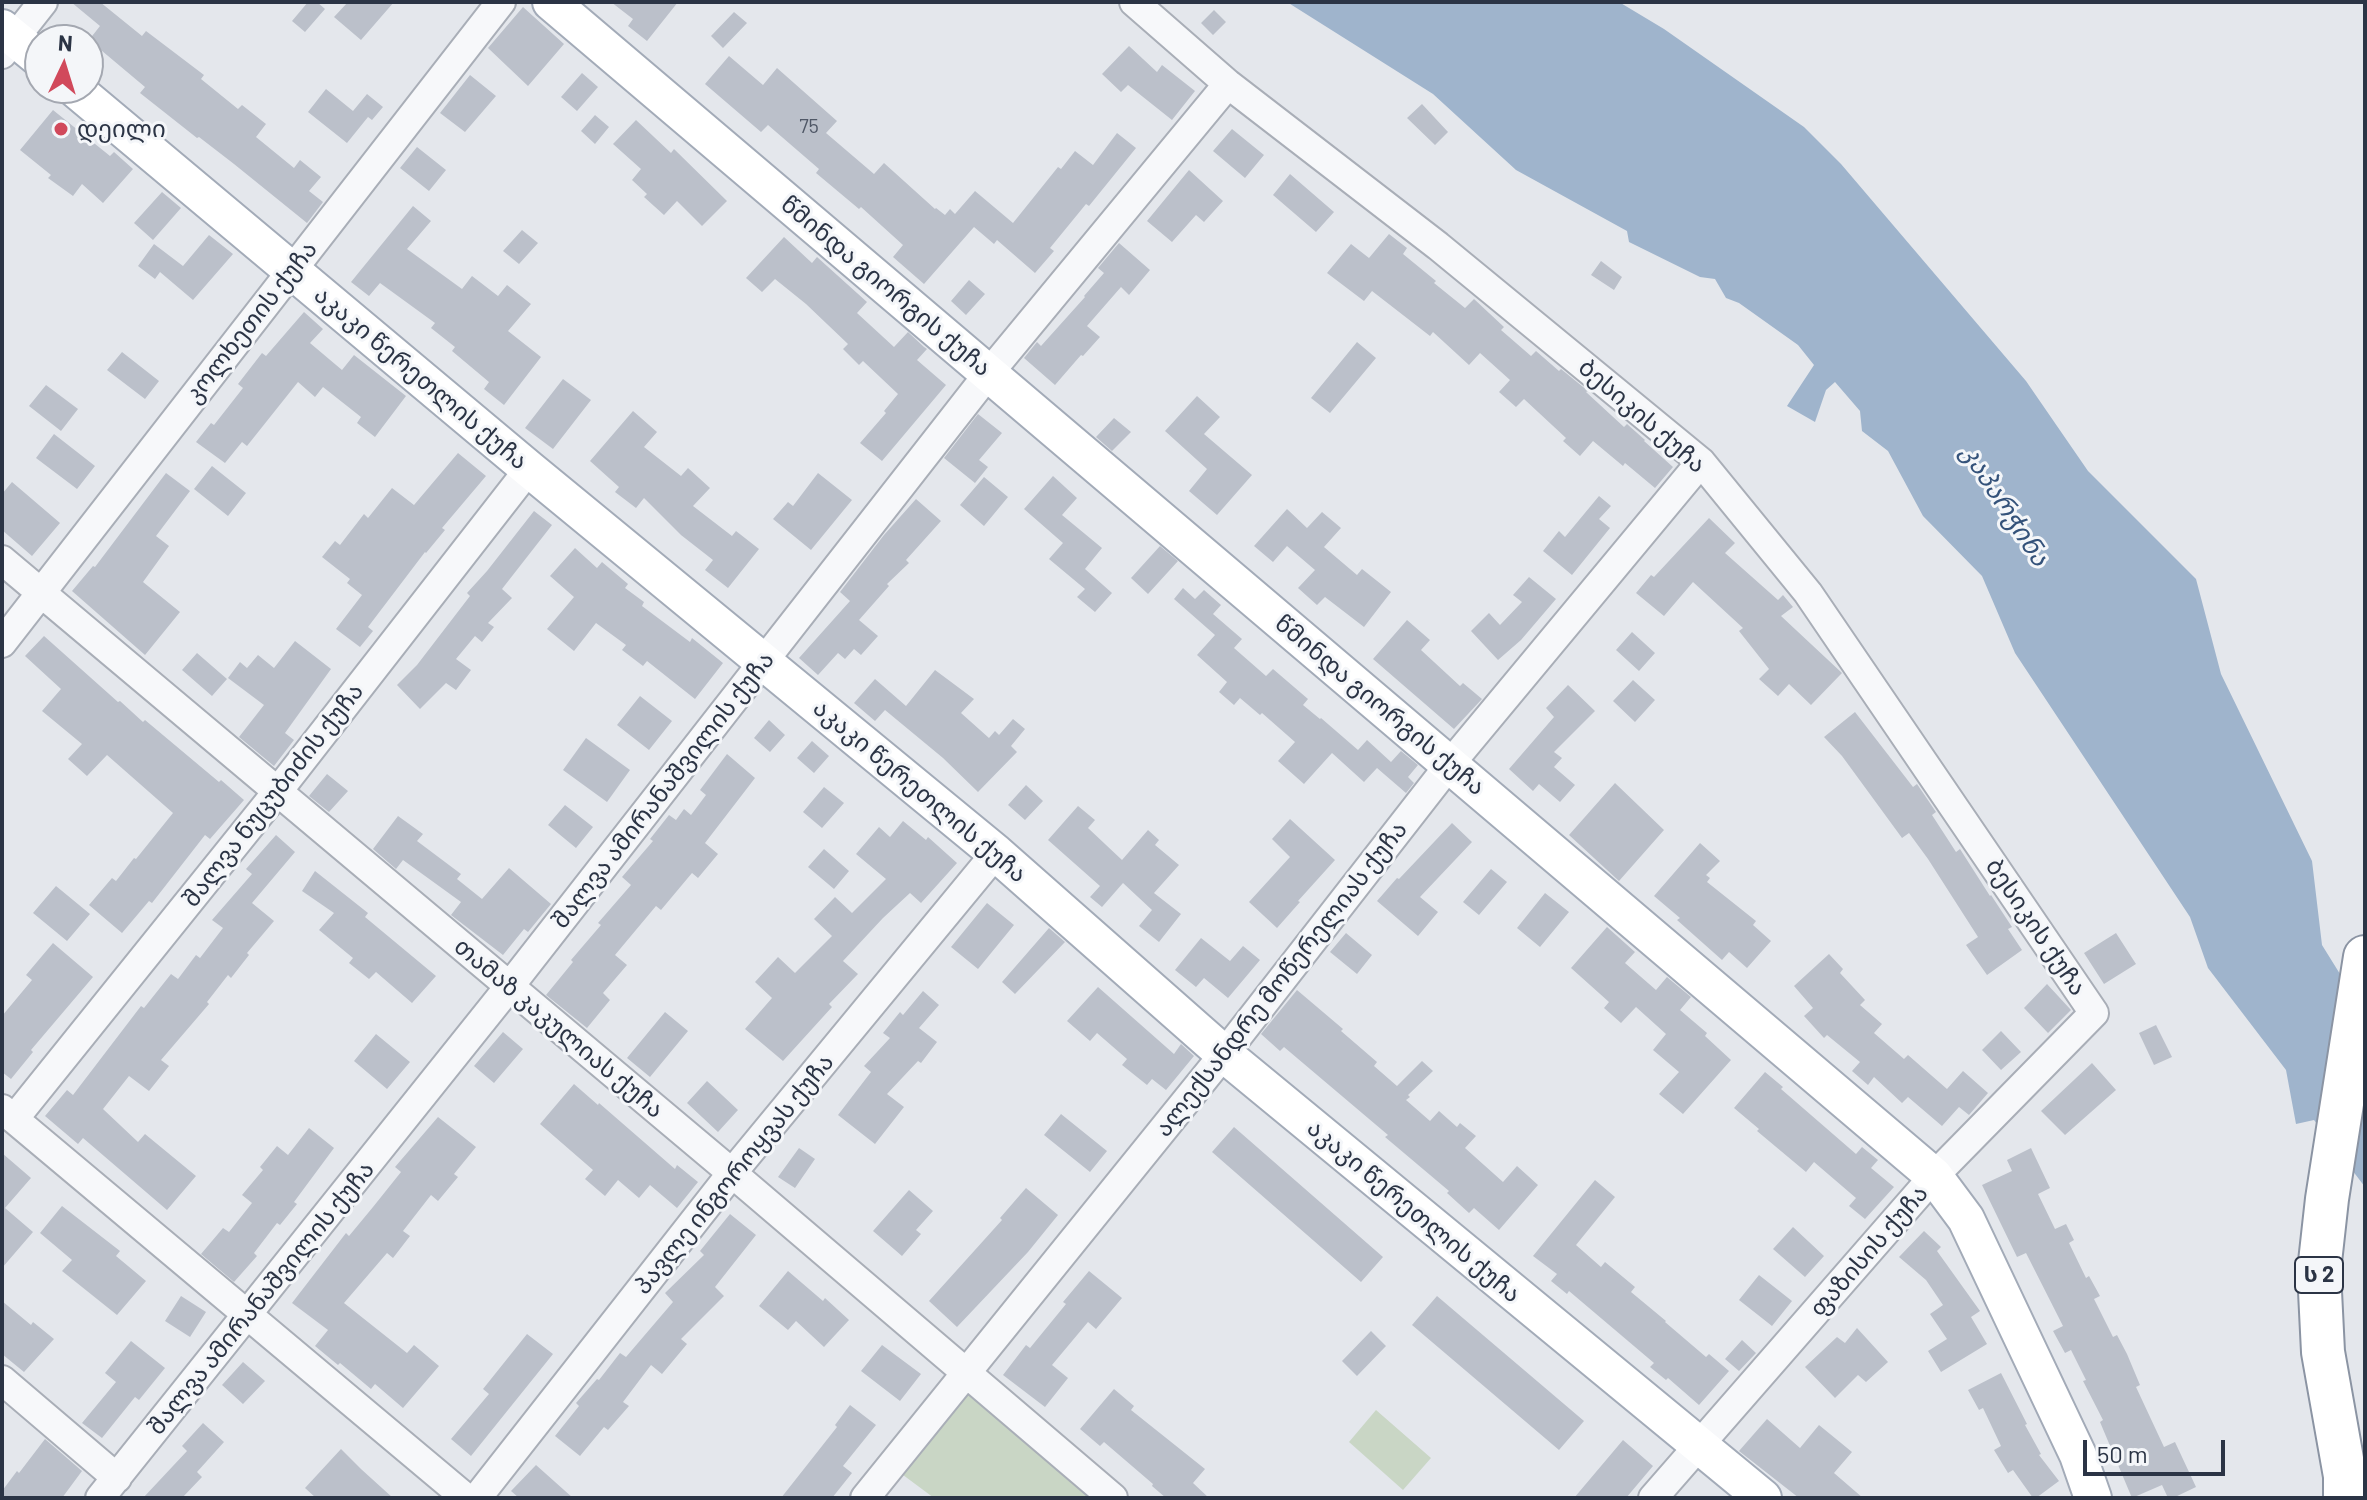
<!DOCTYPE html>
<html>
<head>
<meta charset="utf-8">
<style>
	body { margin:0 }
	#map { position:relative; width:2367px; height:1500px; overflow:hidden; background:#e4e7ec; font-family:Barlow,sans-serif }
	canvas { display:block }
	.frame { position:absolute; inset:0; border:4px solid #2b3445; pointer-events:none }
	.north { position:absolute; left:24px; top:24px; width:80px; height:80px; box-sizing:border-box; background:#f4f6f9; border:2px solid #a4a8b1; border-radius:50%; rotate:4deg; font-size:22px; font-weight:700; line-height:32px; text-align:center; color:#2b3445 }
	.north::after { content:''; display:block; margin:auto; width:28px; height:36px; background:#d1495b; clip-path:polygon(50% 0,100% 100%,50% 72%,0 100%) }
	.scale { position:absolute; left:2083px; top:1440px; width:142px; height:36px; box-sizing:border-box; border:4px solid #2b3445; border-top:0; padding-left:10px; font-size:24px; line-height:28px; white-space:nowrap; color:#2b3445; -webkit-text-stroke:6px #f4f6f9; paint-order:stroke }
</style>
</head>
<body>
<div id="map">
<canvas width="2367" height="1500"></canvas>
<div class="frame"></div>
<div class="north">N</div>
<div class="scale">50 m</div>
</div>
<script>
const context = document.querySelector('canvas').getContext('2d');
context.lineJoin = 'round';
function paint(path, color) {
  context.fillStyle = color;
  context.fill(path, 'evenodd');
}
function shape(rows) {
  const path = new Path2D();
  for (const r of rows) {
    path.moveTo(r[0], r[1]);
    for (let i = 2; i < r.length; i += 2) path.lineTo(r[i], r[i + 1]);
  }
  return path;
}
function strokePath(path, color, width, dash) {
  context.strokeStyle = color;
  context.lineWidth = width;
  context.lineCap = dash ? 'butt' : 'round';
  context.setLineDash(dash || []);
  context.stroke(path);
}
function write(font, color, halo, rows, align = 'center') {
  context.font = font + ' Barlow,"Noto Sans Georgian",sans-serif';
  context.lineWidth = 6;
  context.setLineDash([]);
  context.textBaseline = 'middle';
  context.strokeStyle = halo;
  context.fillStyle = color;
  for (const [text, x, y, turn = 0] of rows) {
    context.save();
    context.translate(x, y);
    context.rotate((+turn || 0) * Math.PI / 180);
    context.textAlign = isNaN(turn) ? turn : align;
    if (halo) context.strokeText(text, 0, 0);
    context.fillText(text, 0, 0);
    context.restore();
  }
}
paint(shape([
	[966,1373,1105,1498,934,1498,891,1466],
	[1376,1410,1431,1458,1403,1490,1349,1442]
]), '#c9d6c5');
paint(shape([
	[1287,2,1619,2,1664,29,1804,127,1841,164,2026,381,2088,471,2196,579,2221,674,2312,861,2322,945,2340,974,2345,1001,2365,1022,2365,1187,2314,1120,2296,1124,2286,1070,2208,968,2190,917,2015,653,1982,576,1923,516,1888,451,1862,431,1860,411,1835,382,1826,390,1815,422,1787,406,1814,365,1798,345,1739,303,1726,298,1715,279,1700,277,1629,242,1627,231,1516,170,1433,94]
]), '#9fb4cc');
paint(shape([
	[71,2,100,2,142,36,146,31,204,75,201,79,238,109,242,105,266,124,256,137,294,168,300,160,321,177,309,191,323,202,307,223,234,164,199,137,197,138,140,93,145,87,89,40,100,26],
	[308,2,317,2,325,9,305,32,292,21],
	[348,2,394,2,361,40,334,17],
	[611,2,678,2,647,41,628,26,633,19],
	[523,7,564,44,528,86,488,48],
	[1214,10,1226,22,1213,35,1201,23],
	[734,12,747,23,723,48,711,36],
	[1129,46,1157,72,1162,65,1195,91,1172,120,1128,85,1121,92,1102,74],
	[729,56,763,85,777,68,837,121,826,133,874,174,884,163,935,209,936,208,945,215,950,209,955,214,975,191,1013,223,1058,167,1061,169,1075,151,1093,165,1117,133,1136,148,1089,206,1086,204,1050,248,1054,251,1035,273,997,240,994,244,974,227,924,284,893,257,903,245,861,207,859,209,816,173,819,169,768,125,761,132,705,84],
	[582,73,598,87,577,111,561,97],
	[470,75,496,96,465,132,440,113],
	[326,89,353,111,367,94,383,107,372,120,368,117,347,143,308,112],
	[1422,104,1448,132,1435,145,1407,118],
	[53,110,110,156,114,152,133,169,103,203,82,184,73,196,48,178,51,175,20,150],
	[595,115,609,127,595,144,581,131],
	[636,120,671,153,674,149,727,201,702,226,677,201,664,215,644,197,647,194,632,180,641,169,613,144],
	[1232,129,1264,155,1245,178,1213,151],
	[417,147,446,170,429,191,400,168],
	[1189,170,1223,201,1204,222,1196,215,1172,242,1147,221],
	[1290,174,1334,212,1316,232,1273,195],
	[162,192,181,208,153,240,134,223],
	[413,206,431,221,407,249,462,289,472,276,498,296,507,285,531,304,508,331,541,357,504,405,484,389,489,382,452,351,455,347,431,328,435,323,380,283,369,296,351,282],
	[522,230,538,243,519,264,503,251],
	[1389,234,1407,248,1403,254,1436,281,1434,283,1465,308,1474,299,1504,327,1501,330,1531,356,1536,351,1559,371,1561,369,1588,391,1586,392,1624,427,1627,424,1645,440,1644,441,1673,467,1655,488,1625,463,1623,466,1593,441,1580,456,1563,441,1566,438,1524,399,1516,407,1499,392,1510,380,1480,353,1469,365,1433,332,1430,336,1372,291,1364,301,1327,273,1351,244,1369,258],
	[209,235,233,254,193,300,160,272,155,279,138,266,154,244,183,266],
	[784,237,812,263,817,257,867,302,857,313,894,347,908,332,924,347,927,349,917,360,946,385,882,461,860,443,886,413,884,411,898,394,863,361,859,365,843,349,848,344,806,304,775,279,762,292,746,278],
	[1119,243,1150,270,1129,295,1121,287,1087,326,1100,337,1083,356,1081,355,1055,385,1024,358,1037,342,1041,346,1085,297,1084,296,1104,273,1098,268],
	[1601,261,1622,277,1614,290,1591,275],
	[969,280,985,294,966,315,951,301],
	[304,312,323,329,310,343,342,370,354,355,406,396,375,437,357,423,361,417,323,387,315,397,298,382,247,446,242,442,225,463,196,442,211,423,214,425,243,388,238,384,262,353,266,356],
	[1357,342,1376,358,1330,413,1311,398],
	[122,352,159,381,145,399,107,370],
	[563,379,591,400,553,449,525,428],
	[46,385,78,409,61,431,29,406],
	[1197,396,1220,417,1204,434,1252,475,1217,515,1189,491,1207,469,1165,431],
	[633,411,657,432,644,447,681,476,688,468,710,488,693,506,732,536,736,531,759,549,728,588,705,570,713,560,681,535,644,498,636,508,615,492,619,487,590,461],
	[978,414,1002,433,979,460,988,467,975,483,944,458],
	[1114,418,1131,432,1112,451,1096,437],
	[54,434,95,466,77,489,36,458],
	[458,453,486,476,442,528,445,530,426,553,425,552,368,627,373,631,360,647,336,629,362,595,347,583,350,579,322,557,335,541,340,545,364,514,368,518,392,488,414,505],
	[212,466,246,493,228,516,194,489],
	[166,473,190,491,156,536,169,546,143,582,180,612,145,655,72,591,93,566,95,567],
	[818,473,852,500,811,550,773,519,788,502,793,506],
	[1053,476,1077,498,1062,515,1102,548,1085,569,1112,593,1095,612,1077,597,1085,589,1049,559,1063,543,1024,509],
	[984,477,1008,497,984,526,960,505],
	[12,482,60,523,32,556,2,530,2,494],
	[1599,496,1611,506,1599,519,1610,528,1572,575,1543,551,1559,531,1565,537],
	[916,499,941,521,906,560,909,563,887,584,889,586,859,620,878,636,861,655,854,649,845,659,838,653,818,675,799,658,850,601,840,592,884,535],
	[1287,509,1307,528,1322,512,1341,528,1324,547,1357,575,1362,569,1391,592,1364,627,1325,597,1317,605,1298,588,1315,570,1287,546,1273,562,1254,546],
	[534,511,552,525,502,589,512,598,488,623,494,627,482,642,475,636,456,659,471,670,456,690,446,683,420,709,397,685,417,665,470,596,467,593,487,571],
	[1709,518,1735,543,1725,553,1778,600,1783,595,1793,607,1781,616,1842,673,1811,705,1789,684,1778,696,1759,679,1769,669,1739,631,1743,628,1693,582,1664,616,1636,593,1651,575,1654,577],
	[1160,546,1178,561,1148,594,1131,578],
	[575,548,597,568,602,562,628,584,625,588,644,602,642,606,690,642,692,638,723,663,695,699,647,661,643,666,622,650,626,645,596,623,574,651,547,629,574,597,550,576],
	[1529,577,1556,599,1521,640,1498,660,1471,631,1489,613,1500,625,1522,602,1513,595],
	[1183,588,1195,599,1204,590,1221,605,1213,614,1242,639,1234,648,1266,676,1273,669,1308,699,1303,705,1320,719,1321,718,1358,750,1367,740,1391,762,1401,751,1418,765,1408,777,1414,783,1406,793,1377,768,1364,782,1332,753,1304,784,1278,761,1295,742,1262,713,1260,715,1240,698,1234,705,1219,692,1227,682,1197,655,1215,635,1174,599],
	[1407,620,1430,640,1421,650,1460,686,1463,683,1482,699,1454,729,1373,659],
	[1632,632,1655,653,1639,671,1616,650],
	[44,636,118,702,120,701,143,722,145,720,219,782,221,780,244,800,210,839,205,835,152,903,149,901,122,933,89,905,112,878,116,881,134,858,136,859,173,813,107,755,87,776,68,759,82,744,42,711,61,689,25,656],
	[295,641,331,669,285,733,294,740,274,766,239,737,264,705,228,678,240,662,247,668,258,655,274,668],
	[197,653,227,679,212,696,182,670],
	[935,670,974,699,961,713,989,738,995,731,999,735,1013,719,1025,729,1011,746,1017,752,978,792,943,758,885,710,875,721,854,703,875,679,906,706],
	[1633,680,1655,700,1635,722,1613,701],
	[1568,685,1595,711,1554,752,1562,758,1554,767,1575,785,1560,802,1539,784,1533,791,1509,769,1554,717,1546,708],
	[640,696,672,721,649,750,617,725],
	[1855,712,1913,787,1917,784,1936,812,1932,815,1956,852,1960,849,1990,896,1991,895,2012,927,2008,929,2022,950,1987,975,1966,945,1978,937,1928,859,1909,833,1902,838,1842,756,1824,737],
	[769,720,785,735,770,752,754,738],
	[586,738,630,770,607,802,563,770],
	[812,741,829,756,814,773,797,758],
	[727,754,755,778,705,843,718,854,698,878,692,873,661,910,656,906,615,955,627,965,603,993,610,1000,587,1028,546,995,573,962,571,960,601,925,598,923,631,885,622,877,653,841,650,839,669,815,676,820,684,809,691,815,706,795,700,790],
	[327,774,348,791,329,812,309,796],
	[1615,783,1664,830,1619,881,1569,835],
	[1026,785,1043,801,1025,820,1008,805],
	[824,787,844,803,822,828,803,812],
	[565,805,593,827,576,848,548,825],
	[1078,806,1095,820,1088,828,1122,860,1148,830,1159,840,1155,845,1179,865,1154,893,1181,914,1159,942,1139,926,1152,910,1123,883,1102,907,1090,897,1100,886,1048,840],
	[398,816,423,834,417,841,461,874,457,879,482,899,509,868,551,904,528,932,524,929,503,955,451,915,461,902,403,860,396,869,373,849],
	[1290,819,1335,860,1298,901,1300,902,1277,928,1249,902,1290,857,1272,839],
	[903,821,926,840,928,837,957,863,921,903,910,893,883,918,843,961,858,974,829,1004,832,1007,783,1061,745,1029,772,998,755,982,778,957,795,973,832,936,814,919,835,897,852,913,886,879,856,854,879,827,890,837],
	[1452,823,1472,842,1420,897,1438,912,1418,936,1377,901,1397,878,1399,879],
	[276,835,295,852,252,903,274,921,247,953,249,955,231,978,228,975,207,1002,209,1004,161,1060,169,1066,149,1091,129,1076,103,1109,138,1142,145,1134,196,1176,167,1210,83,1138,78,1144,45,1116,67,1090,73,1095,141,1006,144,1008,171,974,178,979,196,955,200,958,223,928,212,920,252,874,246,869],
	[1700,843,1720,861,1706,875,1710,878,1707,882,1756,921,1753,925,1771,941,1747,968,1729,952,1722,960,1677,920,1680,918,1654,896],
	[824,849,849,871,834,889,808,867],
	[1491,869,1507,882,1479,915,1463,902],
	[315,871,368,913,365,917,436,976,412,1003,376,972,369,979,349,963,353,958,319,930,334,913,302,891],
	[56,886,90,914,67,941,33,913],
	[1545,893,1569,912,1540,947,1517,928],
	[987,903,1014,925,978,969,951,947],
	[1607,927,1635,952,1625,963,1656,990,1667,977,1691,997,1680,1010,1707,1033,1705,1036,1731,1060,1683,1114,1659,1094,1679,1072,1653,1050,1666,1034,1636,1007,1621,1023,1604,1008,1609,1002,1571,968],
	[1049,928,1065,942,1015,994,1002,982],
	[1346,933,1372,955,1357,974,1330,952],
	[2116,933,2136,964,2104,984,2084,953],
	[1201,938,1230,961,1243,946,1260,960,1228,998,1204,978,1196,987,1175,970],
	[53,943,93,977,31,1050,33,1052,11,1079,2,1072,2,1016,32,980,26,975],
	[1829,954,1843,969,1840,973,1865,1000,1860,1005,1882,1024,1874,1033,1904,1059,1908,1055,1947,1089,1963,1071,1988,1093,1969,1115,1959,1107,1942,1126,1908,1097,1902,1103,1874,1077,1868,1085,1852,1071,1860,1062,1827,1035,1824,1038,1804,1016,1813,1008,1794,986],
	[2047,984,2071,1010,2048,1033,2024,1008],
	[1098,987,1174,1054,1181,1044,1194,1056,1166,1090,1152,1079,1147,1085,1122,1065,1127,1059,1097,1033,1090,1041,1067,1021],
	[1297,990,1343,1029,1341,1031,1377,1062,1374,1066,1397,1086,1422,1061,1433,1071,1408,1095,1410,1097,1406,1100,1430,1121,1439,1111,1457,1127,1460,1123,1476,1136,1465,1148,1503,1182,1517,1166,1538,1185,1499,1230,1474,1208,1469,1213,1447,1193,1449,1191,1385,1137,1388,1135,1284,1047,1280,1051,1261,1034],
	[923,991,939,1005,919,1028,937,1042,921,1063,918,1061,887,1094,904,1107,875,1144,838,1115,871,1072,864,1066,890,1038,883,1033,900,1012,903,1015],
	[665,1012,688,1031,650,1077,627,1058],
	[2156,1025,2172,1057,2154,1065,2139,1033],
	[2001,1031,2021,1052,2001,1070,1982,1050],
	[503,1032,523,1049,494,1083,474,1066],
	[376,1034,410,1062,387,1089,354,1061],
	[2092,1063,2116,1090,2065,1135,2041,1111],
	[1765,1072,1783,1087,1781,1089,1856,1154,1862,1147,1878,1160,1871,1168,1894,1187,1865,1219,1849,1206,1856,1198,1814,1162,1806,1172,1757,1131,1759,1129,1734,1108],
	[707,1081,738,1110,718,1132,687,1103],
	[574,1084,598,1105,599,1103,675,1169,677,1165,698,1182,677,1208,650,1185,639,1198,618,1180,605,1196,585,1179,593,1170,540,1124],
	[1061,1114,1107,1151,1090,1172,1044,1135],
	[438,1117,476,1147,454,1174,458,1177,438,1201,431,1195,403,1231,410,1236,393,1258,387,1253,344,1303,407,1353,414,1345,439,1366,403,1408,375,1384,371,1389,340,1363,338,1365,315,1346,328,1330,292,1303,346,1233,349,1236,373,1207,401,1172,395,1167],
	[1234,1127,1383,1257,1361,1282,1212,1152],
	[309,1128,334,1148,294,1202,297,1204,280,1225,277,1223,254,1253,257,1256,234,1282,201,1254,223,1228,229,1232,252,1203,242,1195,263,1170,260,1167,277,1146,288,1155],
	[799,1148,815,1159,795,1188,778,1177],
	[2031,1148,2050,1188,2038,1194,2055,1229,2066,1224,2074,1240,2069,1243,2086,1278,2089,1276,2100,1296,2094,1299,2113,1337,2117,1335,2127,1354,2140,1385,2136,1387,2164,1447,2175,1442,2196,1487,2173,1498,2168,1498,2162,1485,2132,1498,2100,1422,2103,1420,2083,1381,2086,1380,2071,1350,2065,1353,2053,1331,2063,1326,2026,1253,2017,1257,1982,1185,2012,1171,2007,1160],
	[2,1153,31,1178,5,1208,33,1232,2,1268],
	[1595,1180,1615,1197,1576,1245,1601,1267,1605,1262,1635,1287,1631,1292,1666,1321,1665,1322,1706,1357,1709,1354,1729,1371,1699,1405,1668,1378,1666,1380,1650,1367,1654,1363,1569,1291,1567,1294,1551,1281,1557,1274,1533,1256],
	[1026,1188,1058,1215,1028,1252,957,1327,929,1301,1002,1220,1000,1218],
	[909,1190,933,1211,916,1230,921,1234,902,1256,873,1231],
	[62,1206,120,1251,116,1256,146,1281,117,1315,62,1271,72,1260,40,1233],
	[730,1214,756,1235,715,1287,724,1296,681,1339,687,1344,662,1374,651,1365,623,1402,629,1406,608,1430,604,1427,580,1456,555,1436,579,1406,576,1403,597,1379,599,1380,620,1353,626,1357,673,1302,665,1293,704,1255,700,1251],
	[1793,1227,1824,1256,1805,1277,1773,1249],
	[1924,1231,1941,1247,1937,1251,1980,1311,1971,1317,1987,1344,1941,1372,1928,1351,1947,1339,1930,1314,1943,1305,1926,1280,1899,1257],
	[788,1271,823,1301,825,1298,849,1320,824,1347,796,1321,788,1330,759,1306],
	[1089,1271,1122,1298,1096,1329,1088,1322,1052,1365,1068,1378,1045,1407,1003,1375,1026,1345,1030,1348,1066,1304,1063,1302],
	[1759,1275,1792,1301,1772,1326,1739,1300],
	[181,1296,206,1312,190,1337,165,1321],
	[1437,1296,1584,1421,1559,1450,1412,1325],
	[2,1301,31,1325,33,1322,54,1339,24,1372,2,1354],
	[1857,1328,1888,1362,1866,1382,1858,1375,1835,1398,1805,1367,1837,1337,1845,1343],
	[1371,1331,1386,1346,1357,1376,1342,1361],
	[527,1334,553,1354,471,1456,451,1439,489,1394,483,1389],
	[1742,1340,1756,1353,1739,1371,1725,1359],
	[131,1341,165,1368,139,1400,135,1397,102,1438,82,1423,116,1382,105,1373],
	[882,1345,921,1374,900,1401,861,1371],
	[243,1362,265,1381,243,1404,222,1385],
	[2001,1373,2027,1424,2025,1425,2041,1454,2039,1455,2059,1481,2036,1498,2033,1498,2013,1470,2008,1473,1994,1450,2001,1446,1983,1408,1979,1410,1968,1390],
	[1114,1389,1134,1406,1131,1410,1205,1469,1193,1483,1209,1498,1166,1498,1152,1486,1153,1484,1104,1442,1100,1446,1080,1429],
	[850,1405,876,1425,843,1466,852,1473,832,1498,781,1498,837,1427,835,1425],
	[1767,1419,1800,1448,1819,1425,1852,1452,1834,1473,1863,1498,1799,1498,1739,1451],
	[203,1423,224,1442,197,1472,202,1477,182,1498,143,1498,187,1451,182,1446],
	[45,1439,82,1471,62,1498,2,1498,2,1491,17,1471,19,1473],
	[1623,1440,1653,1466,1626,1498,1574,1498],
	[341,1449,361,1469,393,1498,316,1498,305,1488],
	[536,1465,573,1498,519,1498,511,1491]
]), '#bbc0ca');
const minor = shape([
	[1134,2,1228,84,1438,246,1701,462,1808,593,2094,1013,1934,1176,1653,1498],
	[2,54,43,2],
	[2,560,732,1173,1113,1498],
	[2,643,501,2],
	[2,1109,466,1498],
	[14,1119,278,791,529,469],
	[2,1380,117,1478],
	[100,1498,509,987,989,373,1228,84],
	[477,1498,732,1173,996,853],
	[865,1498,1224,1054,1450,764,1701,462]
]);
const major = shape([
	[551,2,1934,1176,1966,1219,2078,1455,2093,1498],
	[2,28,40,59],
	[74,88,529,469,996,853,1224,1054,1763,1498]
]);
const highway = shape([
	[2345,1498,2345,1476,2323,1352,2319,1271,2327,1199,2365,957]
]);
strokePath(minor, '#a9aeb7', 32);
strokePath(major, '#a3abb8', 40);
strokePath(highway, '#8b94a3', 46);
strokePath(minor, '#f7f8fa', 28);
strokePath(major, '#fff', 36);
strokePath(highway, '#fff', 42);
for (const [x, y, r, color] of [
	[61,129,8,"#d1495b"]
]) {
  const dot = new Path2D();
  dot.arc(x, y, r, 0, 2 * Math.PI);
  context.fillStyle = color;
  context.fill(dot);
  strokePath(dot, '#f4f6f9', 3);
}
write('20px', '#4f5766', null, [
	["75",809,126]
]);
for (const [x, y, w] of [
	[2319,1275,48]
]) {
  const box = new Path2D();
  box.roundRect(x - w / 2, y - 18, w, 36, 6);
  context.fillStyle = '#f4f6f9';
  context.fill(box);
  strokePath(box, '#2b3445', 2);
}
write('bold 22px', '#2b3445', null, [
	["ს 2",2319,1275]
]);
write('24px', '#2b3445', '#f4f6f9', [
	["დეილი",77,129]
], 'left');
write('24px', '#2b3445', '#f4f6f9', [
	["წმინდა გიორგის ქუჩა",886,286,40],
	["კოლხეთის ქუჩა",251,322,-52],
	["აკაკი წერეთლის ქუჩა",421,378,40],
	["ბესიკის ქუჩა",1642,416,41],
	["წმინდა გიორგის ქუჩა",1380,705,40],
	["შალვა ამირანაშვილის ქუჩა",663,790,-52],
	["აკაკი წერეთლის ქუჩა",920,791,40],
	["შალვა ნუცუბიძის ქუჩა",273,795,-52],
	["ბესიკის ქუჩა",2036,927,56],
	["ალექსანდრე მოწერელიას ქუჩა",1281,979,-52],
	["თამაზ კაკულიას ქუჩა",559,1028,40],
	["პავლე ინგოროყვას ქუჩა",734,1174,-51],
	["აკაკი წერეთლის ქუჩა",1414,1211,40],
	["ფაზისის ქუჩა",1869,1251,-49],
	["შალვა ამირანაშვილის ქუჩა",261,1298,-51]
]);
write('italic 26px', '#34527a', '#f4f6f9', [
	["კაპარჭინა",2005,505,57]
]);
</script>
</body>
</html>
